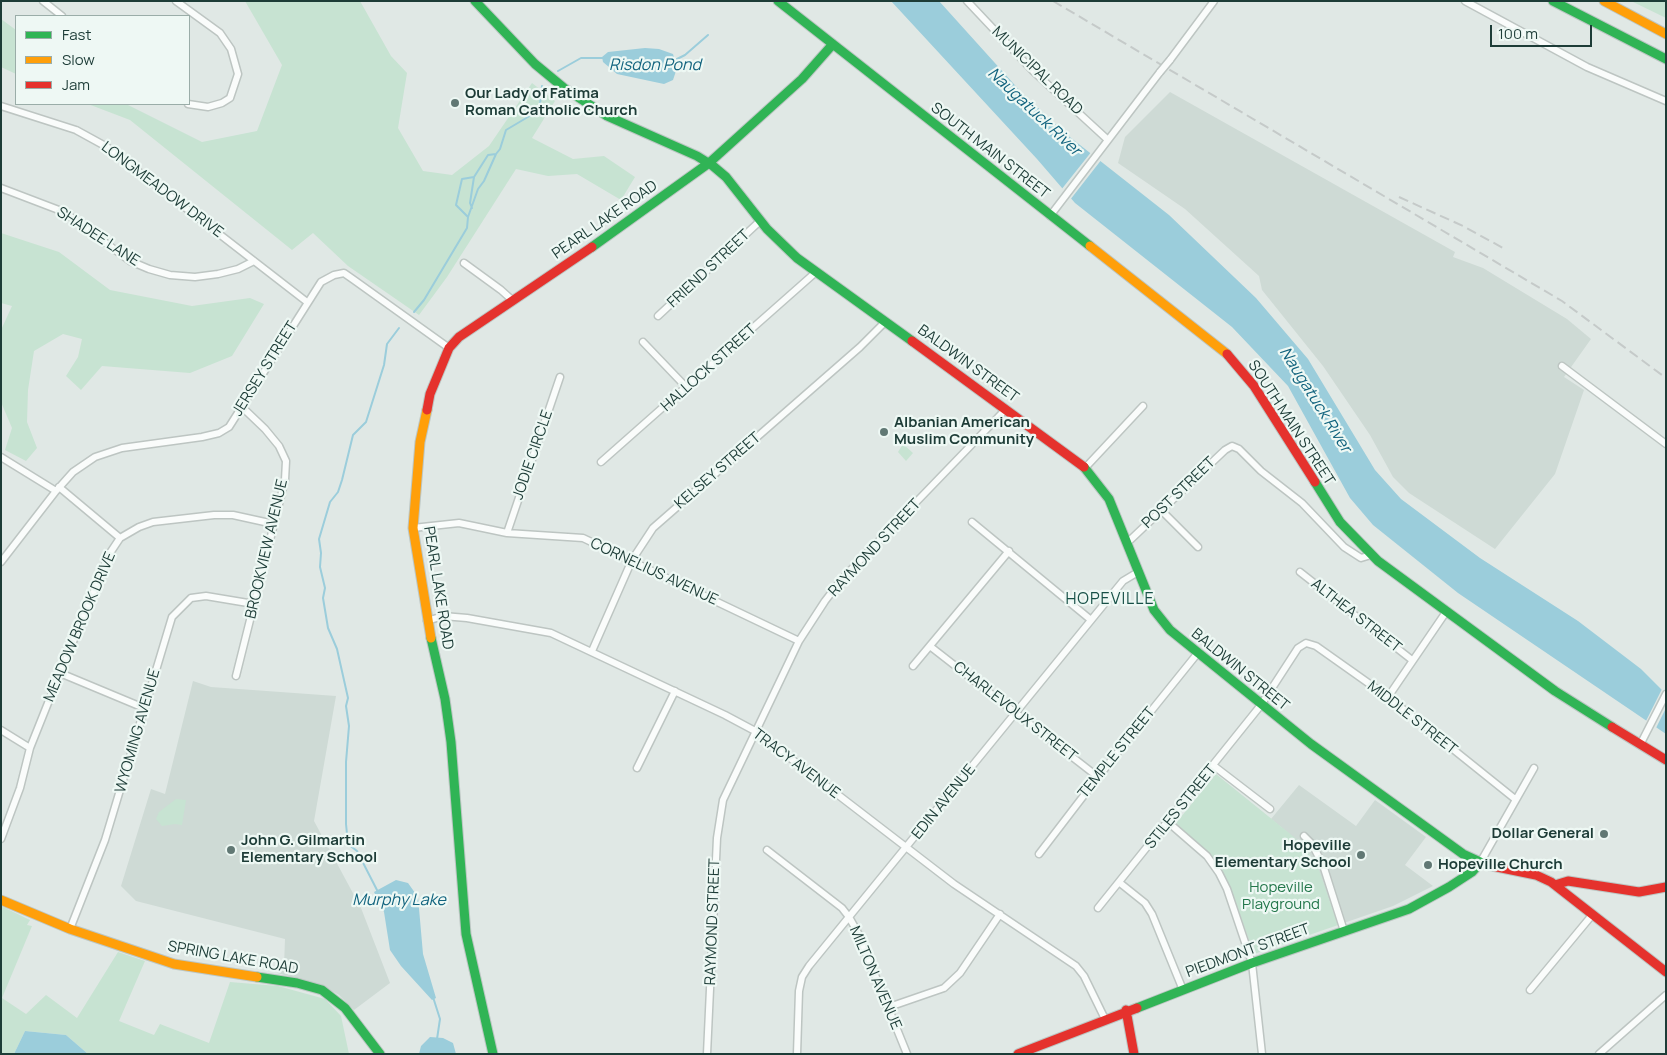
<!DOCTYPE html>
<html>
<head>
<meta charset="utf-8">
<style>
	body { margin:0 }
	#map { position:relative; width:1667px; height:1055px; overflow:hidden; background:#e0e8e5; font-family:Manrope,sans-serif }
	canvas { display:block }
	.frame { position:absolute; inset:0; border:2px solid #1d3c37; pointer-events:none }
	.legend { position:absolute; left:15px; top:15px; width:175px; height:90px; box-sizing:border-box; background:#eef8f4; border:1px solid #9aada8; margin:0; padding:6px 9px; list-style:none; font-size:15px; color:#1d3c37 }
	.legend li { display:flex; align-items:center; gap:10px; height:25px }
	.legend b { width:25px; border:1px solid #9aada8 }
	.scale { position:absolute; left:1490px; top:25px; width:102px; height:22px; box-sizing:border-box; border:2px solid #1d3c37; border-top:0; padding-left:6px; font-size:15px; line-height:18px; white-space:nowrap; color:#1d3c37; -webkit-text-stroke:4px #eef8f4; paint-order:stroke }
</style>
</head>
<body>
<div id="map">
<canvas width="1667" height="1055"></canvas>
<div class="frame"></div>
<ul class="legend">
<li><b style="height:6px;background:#30b455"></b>Fast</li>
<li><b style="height:6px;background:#ff9f0a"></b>Slow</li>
<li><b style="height:6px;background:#e5322d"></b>Jam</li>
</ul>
<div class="scale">100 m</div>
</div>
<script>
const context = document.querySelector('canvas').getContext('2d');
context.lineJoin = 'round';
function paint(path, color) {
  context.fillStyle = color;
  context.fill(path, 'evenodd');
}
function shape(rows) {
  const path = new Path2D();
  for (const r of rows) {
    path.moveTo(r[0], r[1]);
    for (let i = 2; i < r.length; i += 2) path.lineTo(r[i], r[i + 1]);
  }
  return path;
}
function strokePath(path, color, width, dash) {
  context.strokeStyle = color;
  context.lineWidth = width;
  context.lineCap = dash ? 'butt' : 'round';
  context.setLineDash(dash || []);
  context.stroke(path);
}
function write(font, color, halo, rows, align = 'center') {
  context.font = font + ' Manrope,sans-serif';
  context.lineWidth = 4.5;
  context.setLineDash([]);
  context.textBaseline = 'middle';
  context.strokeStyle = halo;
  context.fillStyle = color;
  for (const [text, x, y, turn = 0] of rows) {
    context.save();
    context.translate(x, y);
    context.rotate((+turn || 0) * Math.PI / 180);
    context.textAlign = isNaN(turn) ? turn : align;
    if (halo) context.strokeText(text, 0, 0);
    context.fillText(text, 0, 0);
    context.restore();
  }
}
paint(shape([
	[1170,92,1455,252,1453,257,1483,268,1567,319,1591,339,1564,377,1584,390,1555,474,1495,549,1409,493,1393,477,1370,435,1323,366,1262,290,1259,276,1185,209,1118,163,1125,137],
	[193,681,211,687,336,696,314,821,361,908,390,983,354,1010,339,995,321,985,277,973,284,966,285,939,136,901,121,886,151,789,165,794],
	[1299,785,1356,826,1375,800,1426,837,1405,865,1433,886,1393,906,1338,925,1314,860,1300,843,1271,819]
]), '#cedad5');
paint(shape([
	[245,1,360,1,391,56,407,73,398,128,423,171,452,175,489,146,532,83,555,101,532,138,573,159,604,156,635,177,621,200,577,174,548,176,516,169,447,277,419,315,348,266,313,233,292,250,130,120,88,104,126,104,202,142,257,131,282,65],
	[1631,1,1666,1,1666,18],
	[1,19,16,30,16,74,1,67],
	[1,233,59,252,110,290,192,306,250,298,264,304,232,356,190,373,102,366,81,390,66,376,78,357,82,339,63,334,34,351,28,390,27,422,37,448,26,461,5,450,12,428,1,402,1,330,12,306,1,303],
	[903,444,913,453,906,461,898,452],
	[1216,774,1294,837,1307,851,1319,870,1338,925,1254,954,1230,887,1219,864,1176,823],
	[176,799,186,800,182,825,175,824,162,826,156,819,159,812],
	[1,906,30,920,27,925,32,926,2,998,26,1014,46,995,77,1018,118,952,145,961,119,1021,154,1035,160,1024,209,1043,230,982,278,986,325,999,341,1016,349,1054,88,1054,66,1035,25,1031,14,1054,1,1054]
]), '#c7e3d2');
paint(shape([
	[891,1,939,1,1022,93,1066,134,1169,215,1256,298,1308,359,1375,470,1401,499,1480,558,1578,621,1641,669,1666,694,1666,734,1458,593,1373,525,1350,498,1288,386,1232,327,1075,203,1037,159],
	[645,48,659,49,673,54,677,68,673,80,664,84,617,74,603,62,602,57,608,52],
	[396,880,408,883,418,897,423,954,436,998,432,1000,401,966,390,950,384,912,374,892],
	[25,1031,66,1035,88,1054,14,1054],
	[430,1037,443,1038,453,1043,456,1054,419,1054,421,1046]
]), '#9bcddb');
paint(shape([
	[1092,151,1102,159,1070,200,1061,190],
	[1663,687,1666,690,1666,708,1655,730,1645,723]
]), '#e0e8e5');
strokePath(shape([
	[673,61,685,55,708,35],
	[558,71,581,58,604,58],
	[472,208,470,203,474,177],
	[468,217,478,189,484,181,496,154],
	[414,312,424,300,467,228,468,217,456,205,462,179,474,177,488,155,496,154,500,149,506,130,533,114,540,104,542,86],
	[378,892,357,851,348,844,346,824,346,762,349,726,346,706,348,698,337,649,328,628,323,598,325,588,320,567,321,553,319,539,330,502,338,492,342,480,353,435,366,422,384,365,387,344,399,328],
	[433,997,440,1019,437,1039]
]), '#9bcddb', 2);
const street = shape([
	[43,1,62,16],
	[176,1,220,33,231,49,238,74,230,98,222,103,208,107,188,104],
	[967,1,1033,71,1108,140],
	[1465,1,1587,67,1666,101],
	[1170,60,1214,1],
	[1,106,76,130,107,147,307,302],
	[1,188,64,212,130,261,149,269,170,275,195,277,218,274,238,269,254,261],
	[1050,216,1160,72],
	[464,263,501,290,511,299],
	[658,316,760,221],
	[643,342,687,388],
	[1562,366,1666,444],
	[1,457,56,491],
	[601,462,816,272],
	[1085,468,1143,406],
	[59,487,120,538],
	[1162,511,1198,547],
	[972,522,1091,620],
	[413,528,459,523,507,533,583,538,799,641],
	[507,533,560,377],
	[1127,543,1225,450,1232,446,1239,449,1261,471,1302,503,1344,547,1361,558,1371,555],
	[1,562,56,491,73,472,95,457,122,448,202,437,219,433,229,427,321,282,334,275,344,273,354,280,449,348],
	[1300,572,1412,660],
	[427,621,443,616,467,618,551,633,725,715,755,731,954,884,1076,966,1084,976,1105,1019],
	[931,647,1098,777],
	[592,651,632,560,653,528,860,347,885,322],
	[913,666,1009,551],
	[60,673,144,708],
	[236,676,285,480,286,461,279,446,265,429,242,407],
	[1388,697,1446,612],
	[1,730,30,748],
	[1640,745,1666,694],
	[1214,766,1270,809],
	[637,768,675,691],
	[1169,823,1207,856,1219,873,1227,889,1252,963,1262,1054],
	[1304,836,1312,844,1323,865,1344,931],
	[1,839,20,788,30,748,60,673,110,553,120,538,139,527,153,522,214,515,233,515,274,524],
	[767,850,842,908,849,917,858,933,907,1054],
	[1039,854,1098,777,1197,654],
	[1480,863,1534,768],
	[1120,883,1145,903,1152,914,1183,990],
	[1098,908,1261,705,1298,648,1306,643,1316,646,1388,697,1515,799],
	[70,929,105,840,172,617,191,598,206,596,254,604],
	[1530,990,1593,914],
	[889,1007,944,988,960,973,1000,914],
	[707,1054,717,838,723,800,799,641,825,601,842,579,1006,409],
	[797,1054,799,991,802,977,809,966,1123,581,1138,572],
	[1599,1054,1666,995]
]);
const fast = shape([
	[475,1,535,64,564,88,607,116,697,156,713,166,726,177,767,229,797,258,912,341],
	[778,1,1090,246],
	[1553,1,1666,59],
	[592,247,709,163,802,79,833,44],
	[1084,467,1109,499,1154,610,1170,630,1311,744,1463,854,1487,865],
	[1315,482,1340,522,1378,561,1555,691,1612,727],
	[431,638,445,699,451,742,466,934,493,1054],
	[257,977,297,983,322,990,345,1008,380,1054],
	[1137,1008,1252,963,1409,909,1449,887,1472,872,1480,863]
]);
const slow = shape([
	[1604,1,1666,34],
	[1090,246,1227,354],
	[427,410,420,442,413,528,431,638],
	[1,900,70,929,174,964,257,977]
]);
const jam = shape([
	[912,341,1084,467],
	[1227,354,1254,386,1315,482],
	[427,410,430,394,449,348,459,337,592,247],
	[1612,727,1666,760],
	[1487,865,1536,875,1551,882,1666,972],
	[1555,885,1568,881,1639,892,1666,887],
	[1126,1010,1134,1054],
	[1018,1054,1137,1008]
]);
strokePath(street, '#bdc5c2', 9);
strokePath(fast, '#bcc6c3', 11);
strokePath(slow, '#bcc6c3', 11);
strokePath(jam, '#bcc6c3', 11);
strokePath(street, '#fafcfb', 6);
strokePath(fast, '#30b455', 9);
strokePath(slow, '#ff9f0a', 9);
strokePath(jam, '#e5322d', 9);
strokePath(shape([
	[1053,1,1562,301,1666,378],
	[1399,197,1463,226,1503,248]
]), '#c5cac9', 2, [10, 5]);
const streetBridge = shape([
	[1160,72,1170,60]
]);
strokePath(streetBridge, '#bdc5c2', 9, []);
strokePath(streetBridge, '#fafcfb', 6);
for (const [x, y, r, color] of [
	[455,103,5,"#617874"],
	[884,432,5,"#617874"],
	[1604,834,5,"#617874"],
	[231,850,5,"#617874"],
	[1361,855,5,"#617874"],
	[1428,865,5,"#617874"]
]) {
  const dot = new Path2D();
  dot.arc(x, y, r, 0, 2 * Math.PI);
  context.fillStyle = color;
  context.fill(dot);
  strokePath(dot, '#eef8f4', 2);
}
write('15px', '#1d3c37', '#eef8f4', [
	["MUNICIPAL ROAD",1037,71,44],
	["SOUTH MAIN STREET",990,151,38],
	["LONGMEADOW DRIVE",162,190,37],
	["PEARL LAKE ROAD",605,220,-35],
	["SHADEE LANE",98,237,33],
	["FRIEND STREET",709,269,-43],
	["BALDWIN STREET",968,364,36],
	["HALLOCK STREET",709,368,-42],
	["JERSEY STREET",265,369,-58],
	["SOUTH MAIN STREET",1291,423,57],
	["JODIE CIRCLE",533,455,-71],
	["KELSEY STREET",718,471,-41],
	["POST STREET",1179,493,-44],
	["RAYMOND STREET",875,548,-47],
	["BROOKVIEW AVENUE",267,549,-77],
	["CORNELIUS AVENUE",654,572,25],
	["PEARL LAKE ROAD",438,588,81],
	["ALTHEA STREET",1356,616,38],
	["MEADOW BROOK DRIVE",80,627,-67],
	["BALDWIN STREET",1240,670,39],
	["CHARLEVOUX STREET",1015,712,38],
	["MIDDLE STREET",1412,718,38],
	["WYOMING AVENUE",138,731,-74],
	["TEMPLE STREET",1117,753,-51],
	["TRACY AVENUE",796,764,37],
	["EDIN AVENUE",944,802,-51],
	["STILES STREET",1181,807,-51],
	["RAYMOND STREET",713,922,-88],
	["PIEDMONT STREET",1248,951,-20],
	["SPRING LAKE ROAD",233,958,10],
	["MILTON AVENUE",875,978,67]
]);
write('bold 15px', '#1d3c37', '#eef8f4', [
	["Our Lady of Fatima",465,94],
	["Roman Catholic Church",465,111],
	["Albanian American",894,423],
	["Muslim Community",894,440],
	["Dollar General",1594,834,"right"],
	["John G. Gilmartin",241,841],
	["Elementary School",241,858],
	["Hopeville",1351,846,"right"],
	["Elementary School",1351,863,"right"],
	["Hopeville Church",1438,865]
], 'left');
write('15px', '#23774b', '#eef8f4', [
	["Hopeville",1281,888],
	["Playground",1281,905]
]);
write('italic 16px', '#11637e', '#eef8f4', [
	["Risdon Pond",655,66],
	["Naugatuck River",1034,112,43],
	["Naugatuck River",1315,400,58],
	["Murphy Lake",399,901]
]);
context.letterSpacing = '1px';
write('16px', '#175047', '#eef8f4', [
	["HOPEVILLE",1110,600]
]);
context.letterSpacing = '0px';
</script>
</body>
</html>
